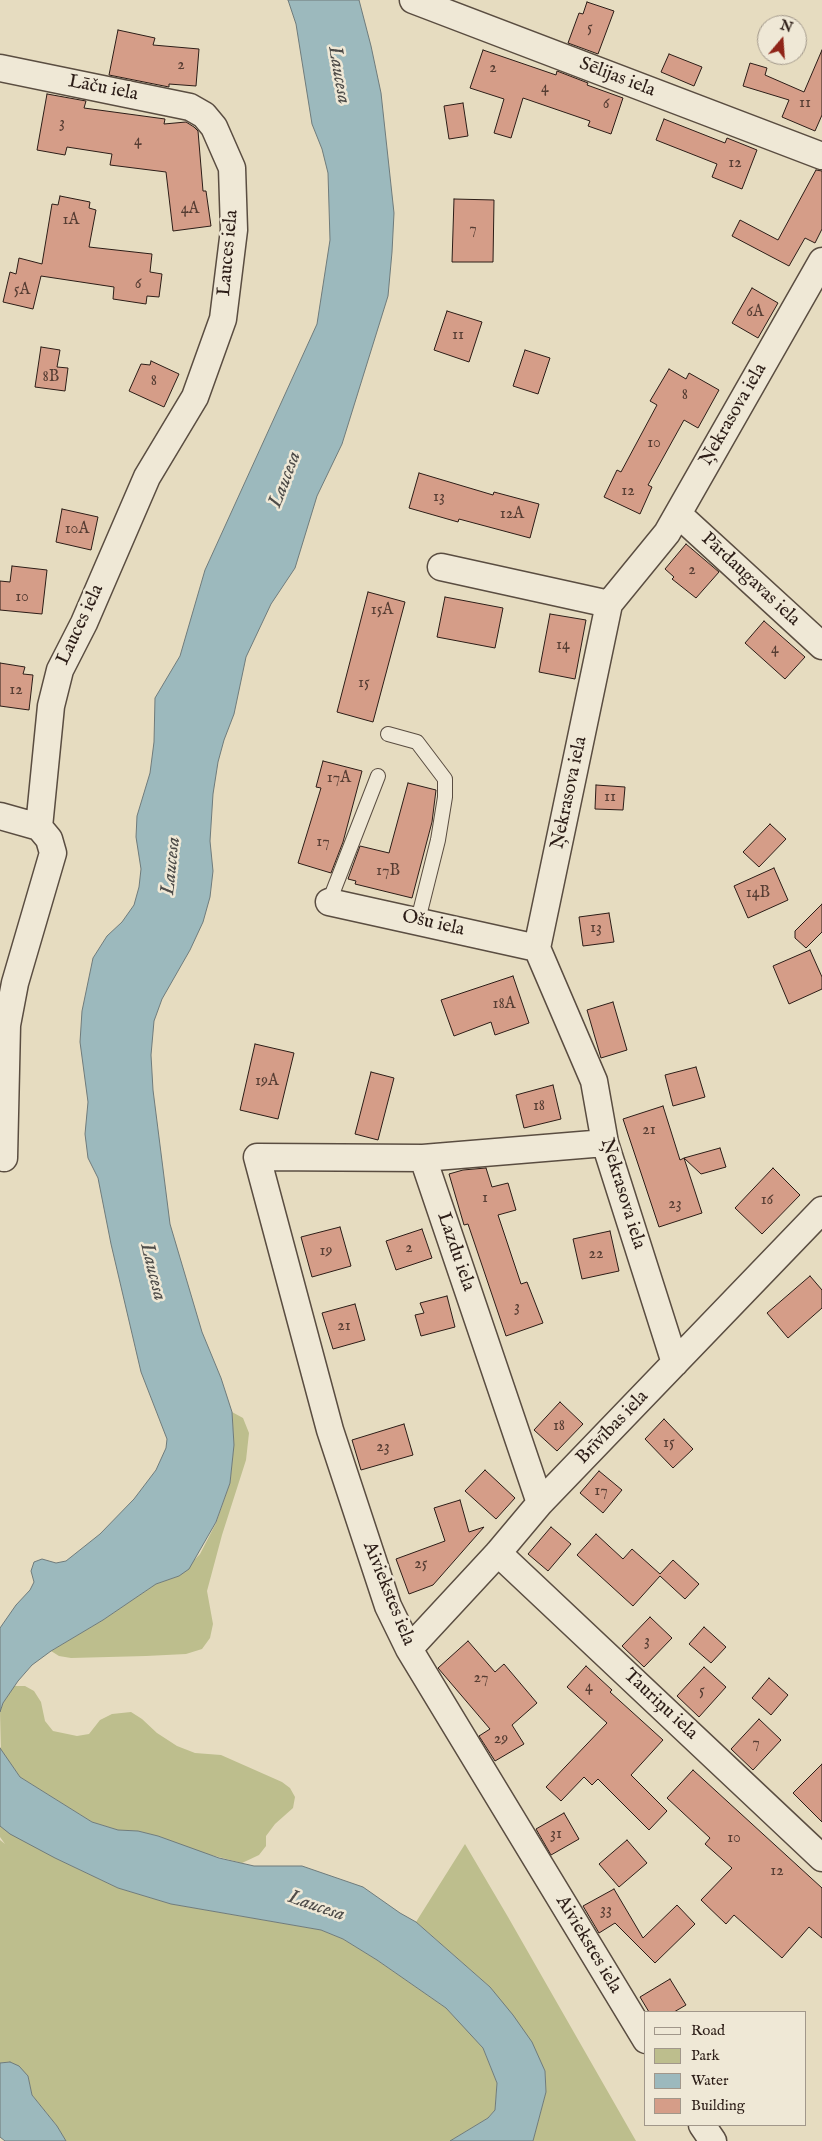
<!DOCTYPE html>
<html>
<head>
<meta charset="utf-8">
<style>
	body { margin:0 }
	#map { position:relative; width:822px; height:2141px; overflow:hidden; background:#e6dcc0; font-family:"IM FELL English",serif }
	canvas { display:block }
	.legend { position:absolute; left:644px; top:2011px; width:162px; height:115px; box-sizing:border-box; background:#efe8d6; border:1px solid #a1978a; margin:0; padding:6px 9px; list-style:none; font-size:15px; color:#2c1d17 }
	.legend li { display:flex; align-items:center; gap:10px; height:25px }
	.legend b { width:25px; border:1px solid #a1978a }
	.north { position:absolute; left:757px; top:15px; width:50px; height:50px; box-sizing:border-box; background:#efe8d6; border:1px solid #a1978a; border-radius:50%; rotate:18deg; font-size:14px; font-weight:700; line-height:20px; text-align:center; color:#2c1d17 }
	.north::after { content:''; display:block; margin:auto; width:18px; height:22px; background:#8f2418; clip-path:polygon(50% 0,100% 100%,50% 72%,0 100%) }
</style>
</head>
<body>
<div id="map">
<canvas width="822" height="2141"></canvas>
<ul class="legend">
<li><b style="height:6px;background:#efe8d6"></b>Road</li>
<li><b style="height:14px;background:#bdbe8d"></b>Park</li>
<li><b style="height:14px;background:#9cb9bd"></b>Water</li>
<li><b style="height:14px;background:#d59d88"></b>Building</li>
</ul>
<div class="north">N</div>
</div>
<script>
const context = document.querySelector('canvas').getContext('2d');
context.lineJoin = 'round';
function paint(path, color) {
  context.fillStyle = color;
  context.fill(path, 'evenodd');
}
function shape(rows) {
  const path = new Path2D();
  for (const r of rows) {
    path.moveTo(r[0], r[1]);
    for (let i = 2; i < r.length; i += 2) path.lineTo(r[i], r[i + 1]);
  }
  return path;
}
function strokePath(path, color, width, dash) {
  context.strokeStyle = color;
  context.lineWidth = width;
  context.lineCap = dash ? 'butt' : 'round';
  context.setLineDash(dash || []);
  context.stroke(path);
}
function write(font, color, halo, rows, align = 'center') {
  context.font = font + ' "IM FELL English",serif';
  context.lineWidth = 5;
  context.setLineDash([]);
  context.textBaseline = 'middle';
  context.strokeStyle = halo;
  context.fillStyle = color;
  for (const [text, x, y, turn = 0] of rows) {
    context.save();
    context.translate(x, y);
    context.rotate((+turn || 0) * Math.PI / 180);
    context.textAlign = isNaN(turn) ? turn : align;
    if (halo) context.strokeText(text, 0, 0);
    context.fillText(text, 0, 0);
    context.restore();
  }
}
paint(shape([
	[232,1412,243,1418,249,1433,246,1460,222,1535,207,1591,213,1624,210,1638,202,1649,186,1654,146,1656,71,1658,59,1656,51,1651,103,1620,156,1584,179,1576,200,1554,216,1523,230,1483,234,1445],
	[14,1686,25,1686,34,1691,41,1702,45,1721,53,1731,77,1736,89,1734,100,1720,112,1714,131,1712,142,1719,157,1733,177,1746,195,1753,221,1755,282,1782,290,1788,295,1797,293,1808,275,1824,266,1836,266,1846,259,1855,242,1863,199,1852,158,1836,138,1831,118,1830,92,1822,20,1777,1,1750,0,1712,3,1703],
	[0,1824,55,1858,118,1888,171,1904,321,1930,343,1939,377,1960,446,2008,468,2030,483,2048,497,2083,495,2110,488,2118,450,2141,66,2141,57,2126,32,2095,28,2076,10,2062,0,2063,0,1840,5,1844,0,1837],
	[465,1844,508,1917,636,2141,533,2141,546,2092,545,2071,490,1987,416,1922]
]), '#bdbe8d');
const water = shape([
	[288,0,359,0,371,46,381,93,394,213,392,252,388,296,342,444,317,496,295,568,271,604,246,657,234,714,224,740,218,762,213,794,210,841,213,871,210,897,203,922,190,950,162,999,154,1021,151,1055,153,1090,170,1224,202,1332,221,1378,232,1412,234,1445,230,1483,216,1522,189,1569,179,1576,156,1584,103,1620,51,1651,32,1665,18,1681,3,1703,0,1712,0,1628,16,1605,30,1590,34,1582,31,1571,34,1562,42,1559,56,1563,66,1561,100,1534,134,1499,156,1470,166,1448,167,1439,141,1372,111,1244,98,1178,88,1158,85,1134,88,1102,80,1042,82,1011,93,958,107,936,122,922,134,905,139,887,141,869,136,837,137,816,150,773,154,742,155,698,180,656,205,570,317,324,330,240,328,173,322,149,312,124,296,24,288,0],
	[0,1748,20,1777,92,1822,118,1830,138,1831,158,1836,219,1858,254,1866,302,1866,363,1887,400,1913,416,1922,490,1987,513,2015,532,2042,545,2071,546,2092,533,2141,450,2141,488,2118,495,2110,497,2083,483,2048,446,2008,377,1960,343,1939,321,1930,171,1904,118,1888,55,1858,10,1834,0,1826,0,1748],
	[10,2062,19,2066,28,2076,32,2095,57,2126,66,2141,5,2141,0,2137,0,2063,10,2062]
]);
paint(water, '#9cb9bd');
strokePath(water, '#6f7b7b', 1);
const building = shape([
	[587,2,614,11,598,54,568,43,579,13,583,14,587,2],
	[118,30,155,38,153,45,199,49,196,86,169,84,169,87,109,75,118,30],
	[483,50,556,75,557,71,588,83,587,85,623,98,611,134,588,126,590,121,523,98,511,138,494,133,504,99,470,88,483,50],
	[822,50,822,115,815,131,782,117,789,100,743,86,750,63,767,68,765,75,804,92,822,50],
	[669,54,702,67,694,86,661,72,669,54],
	[47,94,86,101,84,108,165,119,164,124,186,122,194,127,198,131,203,191,206,191,211,226,173,231,166,172,110,165,112,154,67,147,65,155,37,150,47,94],
	[463,103,468,136,449,139,444,106,463,103],
	[664,119,725,143,727,138,757,150,742,189,712,177,717,164,656,140,664,119],
	[816,170,822,171,822,229,815,243,805,238,789,266,732,236,740,220,778,240,816,170],
	[60,196,90,202,89,208,96,210,89,247,152,254,150,272,162,274,159,297,147,296,146,304,113,299,114,287,41,276,33,309,3,302,10,272,16,274,19,258,42,264,52,204,58,205,60,196],
	[454,199,494,200,493,262,452,262,454,199],
	[752,288,778,303,758,338,732,323,752,288],
	[447,311,482,322,469,362,434,350,447,311],
	[41,347,60,350,57,367,68,368,65,391,35,387,41,347],
	[525,350,550,358,538,394,513,386,525,350],
	[151,361,179,374,164,407,129,391,141,364,150,365,151,361],
	[669,369,686,379,689,373,719,390,698,428,684,420,648,485,652,487,640,514,604,497,617,470,621,472,657,405,650,401,669,369],
	[419,473,493,495,494,492,539,504,530,538,459,519,458,522,409,508,419,473],
	[62,509,98,517,91,550,56,542,62,509],
	[686,544,719,572,696,598,672,579,674,577,665,569,686,544],
	[12,566,47,570,42,614,0,610,0,581,10,582,12,566],
	[368,592,405,602,373,722,337,712,368,592],
	[445,597,503,608,495,648,437,637,445,597],
	[550,614,586,620,575,679,539,672,550,614],
	[764,621,805,657,785,679,745,643,764,621],
	[0,663,25,667,23,674,33,675,29,710,0,706,0,663],
	[323,761,362,771,343,842,331,873,298,863,321,788,316,787,323,761],
	[408,783,436,790,432,822,412,898,355,884,356,881,348,879,360,846,389,853,408,783],
	[596,785,625,787,623,810,595,809,596,785],
	[770,824,786,839,759,867,743,852,770,824],
	[774,868,788,900,748,918,734,886,774,868],
	[822,904,822,932,806,948,795,938,795,931,822,904],
	[609,913,614,942,583,946,579,917,609,913],
	[810,950,822,977,822,989,789,1004,773,966,810,950],
	[513,976,529,1023,495,1035,491,1022,454,1036,441,1000,513,976],
	[613,1002,627,1050,601,1058,587,1010,613,1002],
	[255,1044,294,1053,278,1119,240,1110,255,1044],
	[696,1067,705,1097,673,1106,665,1075,696,1067],
	[371,1072,394,1078,378,1140,355,1134,371,1072],
	[553,1085,561,1119,524,1128,516,1095,553,1085],
	[663,1106,680,1160,684,1158,702,1213,659,1227,623,1119,663,1106],
	[720,1148,726,1167,701,1174,684,1158,720,1148],
	[486,1168,492,1187,508,1183,516,1210,498,1215,521,1284,527,1282,543,1323,506,1336,468,1224,464,1225,449,1174,463,1170,486,1168],
	[773,1168,800,1195,762,1234,735,1208,773,1168],
	[340,1227,351,1266,312,1277,301,1237,340,1227],
	[422,1229,432,1258,396,1270,386,1241,422,1229],
	[610,1231,619,1271,582,1279,573,1239,610,1231],
	[810,1276,822,1290,822,1308,788,1338,767,1313,810,1276],
	[447,1296,455,1327,421,1336,415,1315,424,1313,420,1303,447,1296],
	[355,1304,365,1340,333,1349,322,1313,355,1304],
	[560,1402,583,1424,557,1451,534,1430,560,1402],
	[664,1419,693,1449,673,1468,645,1439,664,1419],
	[404,1424,413,1455,361,1470,352,1440,404,1424],
	[485,1470,515,1498,496,1519,465,1491,485,1470],
	[599,1471,622,1490,603,1513,580,1493,599,1471],
	[460,1500,469,1532,484,1527,433,1585,409,1594,396,1559,445,1541,434,1508,460,1500],
	[551,1527,571,1544,548,1571,528,1554,551,1527],
	[596,1534,623,1559,632,1549,660,1574,673,1560,699,1584,685,1599,660,1576,633,1606,577,1555,596,1534],
	[650,1617,672,1638,644,1667,622,1646,650,1617],
	[704,1627,726,1647,711,1663,689,1644,704,1627],
	[468,1641,495,1672,504,1664,537,1703,512,1725,524,1744,495,1761,479,1736,490,1729,438,1668,468,1641],
	[586,1666,612,1690,610,1692,663,1740,631,1775,667,1811,649,1830,598,1779,592,1785,584,1777,561,1801,546,1787,607,1723,567,1687,586,1666],
	[704,1667,726,1687,699,1717,677,1696,704,1667],
	[769,1678,788,1695,771,1715,752,1698,769,1678],
	[759,1719,781,1740,753,1770,731,1749,759,1719],
	[822,1764,822,1822,793,1793,822,1764],
	[693,1770,822,1888,822,1938,809,1927,782,1958,734,1915,726,1924,701,1900,732,1868,705,1844,710,1838,667,1798,693,1770],
	[564,1813,579,1839,551,1855,536,1829,564,1813],
	[627,1840,647,1863,619,1887,599,1864,627,1840],
	[614,1889,643,1938,677,1905,695,1924,655,1963,615,1923,599,1933,583,1906,614,1889],
	[670,1979,686,2005,674,2012,649,2012,640,1997,670,1979]
]);
paint(building, '#d59d88');
strokePath(building, '#2c1d17', 1);
const lane = shape([
	[388,734,417,742,445,779,445,797,438,840,418,920],
	[329,902,378,776]
]);
const street = shape([
	[413,0,822,156],
	[0,68,190,107,204,115,214,127,232,168,234,230,223,319,195,397,147,477,84,623,60,670,51,706,39,827,49,839,53,853,15,983,7,1025,4,1158],
	[678,514,822,646],
	[441,567,609,604],
	[0,816,39,827],
	[329,902,537,948],
	[605,1143,423,1158,257,1157,330,1430,388,1606,409,1649,646,2040],
	[423,1158,540,1503],
	[675,1363,605,1143,594,1081,537,948,609,604,667,533,822,261],
	[498,1553,822,1858],
	[409,1649,498,1553,540,1503,822,1210],
	[702,2125,713,2141]
]);
strokePath(lane, '#5a4d41', 16);
strokePath(street, '#5a4d41', 29);
strokePath(lane, '#efe8d6', 14);
strokePath(street, '#efe8d6', 26);
write('16px', '#563d33', null, [
	["5",590,29],
	["2",181,66],
	["2",493,69],
	["4",545,89],
	["11",805,104],
	["6",606,105],
	["3",62,124],
	["4",138,142],
	["12",735,164],
	["4A",190,210],
	["1A",71,221],
	["7",473,230],
	["6",138,285],
	["5A",22,291],
	["6A",755,313],
	["11",458,336],
	["8B",51,378],
	["8",154,382],
	["8",685,396],
	["10",654,444],
	["12",628,492],
	["13",439,498],
	["12A",512,515],
	["10A",77,530],
	["2",692,571],
	["10",22,598],
	["15A",382,611],
	["14",563,646],
	["4",775,650],
	["15",364,684],
	["12",16,691],
	["17A",339,779],
	["11",610,798],
	["17",323,843],
	["17B",388,872],
	["14B",758,894],
	["13",596,929],
	["18A",504,1005],
	["19A",267,1082],
	["18",539,1107],
	["21",649,1131],
	["1",485,1199],
	["16",767,1201],
	["23",675,1205],
	["2",409,1249],
	["19",326,1252],
	["22",596,1255],
	["3",517,1308],
	["21",344,1327],
	["18",559,1427],
	["15",669,1444],
	["23",383,1448],
	["17",601,1492],
	["25",421,1565],
	["3",647,1642],
	["27",481,1679],
	["4",589,1688],
	["5",702,1692],
	["29",501,1740],
	["7",756,1744],
	["31",556,1835],
	["10",734,1839],
	["12",777,1872],
	["33",606,1911]
]);
write('19px', '#2c1d17', '#efe8d6', [
	["Sēlijas iela",617,78,21],
	["Lāču iela",103,89,11],
	["Lauces iela",229,253,-85],
	["Ņekrasova iela",734,415,-60],
	["Pārdaugavas iela",750,580,43],
	["Lauces iela",81,625,-65],
	["Ņekrasova iela",570,793,-78],
	["Ošu iela",433,924,13],
	["Ņekrasova iela",622,1194,73],
	["Lazdu iela",455,1252,71],
	["Brīvības iela",613,1428,-46],
	["Aiviekstes iela",388,1594,68],
	["Tauriņu iela",660,1705,43],
	["Aiviekstes iela",588,1945,59]
]);
write('italic 20px', '#4e4c49', '#efe8d6', [
	["Laucesa",338,75,80],
	["Laucesa",286,480,-69],
	["Laucesa",172,866,-84],
	["Laucesa",152,1272,76],
	["Laucesa",316,1907,19]
]);
</script>
</body>
</html>
